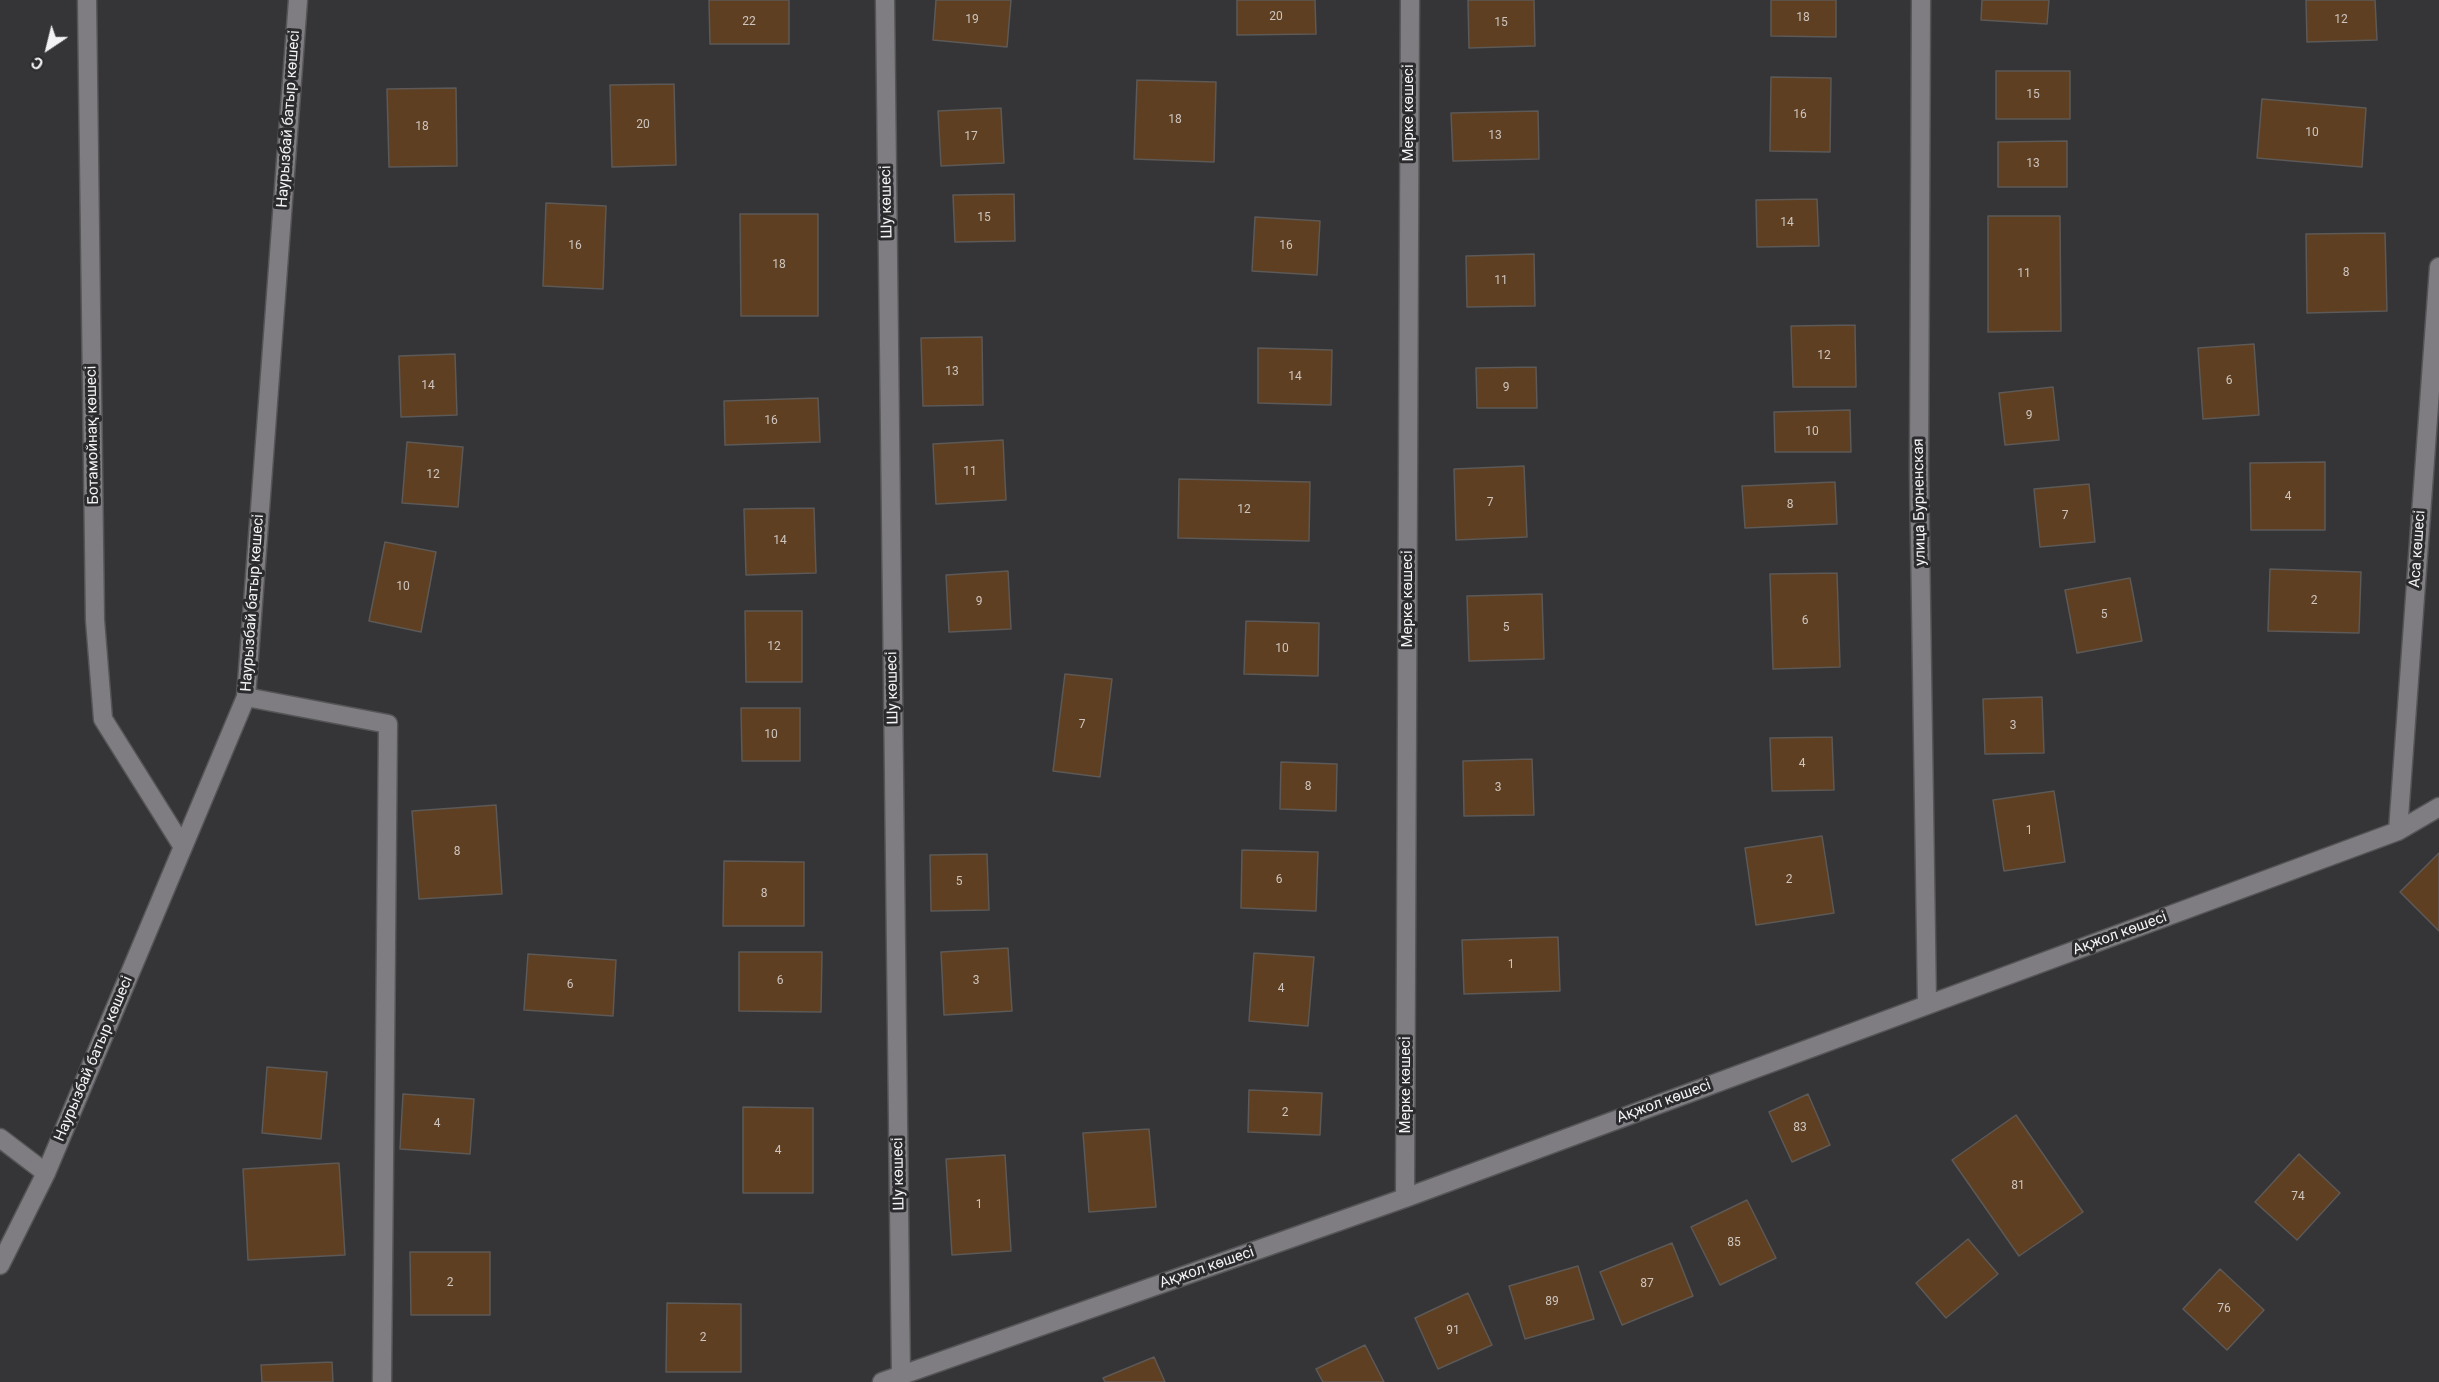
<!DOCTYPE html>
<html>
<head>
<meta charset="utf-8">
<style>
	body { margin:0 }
	#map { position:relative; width:2439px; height:1382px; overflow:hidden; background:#353437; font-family:Roboto,sans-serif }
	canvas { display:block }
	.north { position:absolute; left:18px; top:18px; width:60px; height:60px; -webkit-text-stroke:4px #2b2a2d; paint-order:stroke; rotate:215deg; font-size:16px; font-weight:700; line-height:24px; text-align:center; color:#f3f2f4 }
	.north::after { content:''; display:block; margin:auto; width:21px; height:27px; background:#f3f2f4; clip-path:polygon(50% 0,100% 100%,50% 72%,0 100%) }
</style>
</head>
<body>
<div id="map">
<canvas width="2439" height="1382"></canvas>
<div class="north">С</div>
</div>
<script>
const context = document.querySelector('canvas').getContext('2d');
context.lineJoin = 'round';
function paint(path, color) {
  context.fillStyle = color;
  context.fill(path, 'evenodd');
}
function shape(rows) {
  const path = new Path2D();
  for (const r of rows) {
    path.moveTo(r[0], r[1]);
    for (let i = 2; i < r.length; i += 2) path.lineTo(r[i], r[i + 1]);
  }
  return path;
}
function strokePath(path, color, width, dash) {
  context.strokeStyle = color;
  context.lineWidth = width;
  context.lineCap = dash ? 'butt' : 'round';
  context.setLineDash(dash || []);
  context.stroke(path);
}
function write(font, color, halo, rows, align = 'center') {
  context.font = font + ' Roboto,sans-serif';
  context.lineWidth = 6;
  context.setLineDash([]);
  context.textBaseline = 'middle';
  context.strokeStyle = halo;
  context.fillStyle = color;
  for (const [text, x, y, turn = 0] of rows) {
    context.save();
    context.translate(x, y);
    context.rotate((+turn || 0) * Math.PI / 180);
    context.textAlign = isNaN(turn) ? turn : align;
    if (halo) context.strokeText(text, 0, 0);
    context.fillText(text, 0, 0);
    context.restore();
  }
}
const building = shape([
	[709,0,789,0,789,44,710,44,709,0],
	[936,0,1011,0,1007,47,933,40,936,0],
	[1237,0,1315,0,1316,34,1237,35,1237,0],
	[1468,0,1534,0,1535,46,1469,48,1468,0],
	[1771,0,1836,0,1836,37,1771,36,1771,0],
	[1982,0,2049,0,2047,24,1981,20,1982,0],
	[2306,0,2375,0,2377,40,2307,42,2306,0],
	[1996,71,2070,71,2070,119,1996,119,1996,71],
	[1771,77,1831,78,1830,152,1770,151,1771,77],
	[1137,80,1216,82,1214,162,1134,159,1137,80],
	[674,84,676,165,612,167,610,85,674,84],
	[456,88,457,166,389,167,387,89,456,88],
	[2262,99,2366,108,2362,167,2257,158,2262,99],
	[1001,108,1004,163,941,166,938,111,1001,108],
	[1538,111,1539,159,1453,161,1451,113,1538,111],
	[2067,141,2067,187,1998,187,1998,142,2067,141],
	[1014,194,1015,241,955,242,953,195,1014,194],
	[1817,199,1819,246,1757,247,1756,200,1817,199],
	[546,203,606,206,603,289,543,286,546,203],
	[740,214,818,214,818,316,741,316,740,214],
	[1988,216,2060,216,2061,331,1988,332,1988,216],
	[1255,217,1320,221,1317,275,1252,271,1255,217],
	[2385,233,2387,311,2307,313,2306,234,2385,233],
	[1534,254,1535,306,1467,307,1466,256,1534,254],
	[1855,325,1856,387,1793,387,1791,326,1855,325],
	[982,337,983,405,923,406,921,338,982,337],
	[2254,344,2259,415,2203,419,2198,348,2254,344],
	[1258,348,1332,350,1331,405,1258,403,1258,348],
	[455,354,457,415,401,417,399,356,455,354],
	[1536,367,1537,408,1477,408,1476,368,1536,367],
	[2053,387,2059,440,2005,445,1999,393,2053,387],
	[818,398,820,442,725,445,724,401,818,398],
	[1850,410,1851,452,1775,452,1774,412,1850,410],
	[1003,440,1006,500,936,504,933,444,1003,440],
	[407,442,463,447,458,507,402,503,407,442],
	[2325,462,2325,530,2251,530,2250,463,2325,462],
	[1524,466,1527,537,1456,540,1454,469,1524,466],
	[1179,479,1310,482,1309,541,1178,538,1179,479],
	[1835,482,1837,524,1745,528,1742,486,1835,482],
	[2089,484,2095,542,2040,547,2034,489,2089,484],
	[814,508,816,573,746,575,744,509,814,508],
	[385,542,436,552,421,632,369,621,385,542],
	[2270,569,2361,572,2359,633,2268,631,2270,569],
	[1008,571,1011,629,949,632,946,575,1008,571],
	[1837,573,1840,667,1773,669,1770,574,1837,573],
	[2130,578,2142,641,2077,653,2065,590,2130,578],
	[1542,594,1544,659,1469,661,1467,596,1542,594],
	[745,611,802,611,802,682,746,682,745,611],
	[1246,621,1319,623,1318,676,1244,674,1246,621],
	[1065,674,1112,679,1100,777,1053,771,1065,674],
	[2042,697,2044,753,1985,754,1983,699,2042,697],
	[741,708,800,708,800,761,742,761,741,708],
	[1832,737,1834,790,1772,791,1770,738,1832,737],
	[1532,759,1534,815,1464,816,1463,761,1532,759],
	[1281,762,1337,764,1336,811,1280,809,1281,762],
	[2054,791,2065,862,2004,871,1993,800,2054,791],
	[496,805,502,894,419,899,412,811,496,805],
	[1822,836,1834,913,1756,925,1745,848,1822,836],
	[1242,850,1318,852,1316,911,1241,908,1242,850],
	[2439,853,2439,931,2400,892,2439,853],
	[987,854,989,910,931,911,930,855,987,854],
	[724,861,804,862,804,926,723,926,724,861],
	[1558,937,1560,991,1464,994,1462,940,1558,937],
	[1008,948,1012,1011,944,1015,941,952,1008,948],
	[739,952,822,952,821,1012,739,1011,739,952],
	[1254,953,1314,957,1308,1026,1249,1021,1254,953],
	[528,954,616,960,613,1016,524,1010,528,954],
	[267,1067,327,1072,321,1139,262,1133,267,1067],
	[1249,1090,1322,1093,1320,1135,1248,1132,1249,1090],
	[403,1094,474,1099,470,1154,400,1149,403,1094],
	[1808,1094,1830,1145,1792,1162,1769,1112,1808,1094],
	[743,1107,813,1108,813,1193,743,1193,743,1107],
	[2016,1115,2083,1212,2019,1256,1952,1160,2016,1115],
	[1149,1129,1156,1207,1089,1212,1083,1133,1149,1129],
	[2299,1154,2340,1193,2297,1240,2255,1202,2299,1154],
	[1005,1155,1011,1251,952,1255,946,1159,1005,1155],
	[339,1163,345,1255,248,1260,243,1169,339,1163],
	[1747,1200,1776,1258,1720,1285,1691,1227,1747,1200],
	[1968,1239,1998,1274,1946,1318,1916,1283,1968,1239],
	[1672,1243,1693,1296,1622,1325,1600,1272,1672,1243],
	[410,1252,490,1252,490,1315,411,1315,410,1252],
	[1578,1266,1594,1319,1525,1339,1509,1286,1578,1266],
	[2220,1269,2264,1310,2227,1350,2183,1309,2220,1269],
	[1468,1293,1492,1345,1438,1369,1415,1318,1468,1293],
	[667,1303,741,1304,741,1372,666,1372,667,1303],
	[1365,1345,1384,1382,1323,1382,1316,1369,1365,1345],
	[1154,1357,1165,1382,1105,1382,1103,1378,1154,1357],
	[332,1362,333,1382,262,1382,261,1365,332,1362]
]);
paint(building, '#5e3f21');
strokePath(building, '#5c5957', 1.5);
const lane = shape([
	[246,697,388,724,382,1382]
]);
const street = shape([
	[87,0,95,620,103,719,183,847],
	[885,0,901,1377],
	[1921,0,1919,471,1927,1005],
	[2398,831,2439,267],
	[0,1138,46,1173],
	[1405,1198,1410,0],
	[0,1265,46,1173,246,697,298,0],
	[882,1382,1405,1198,2398,831,2439,807]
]);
strokePath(lane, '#555456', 21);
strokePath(street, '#555456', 21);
strokePath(lane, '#7f7d81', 18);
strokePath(street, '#7f7d81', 18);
write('12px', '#cec5bf', null, [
	["20",1276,17],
	["18",1803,18],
	["19",972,20],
	["12",2341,20],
	["22",749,22],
	["15",1501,23],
	["15",2033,95],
	["16",1800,115],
	["18",1175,120],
	["20",643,125],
	["18",422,127],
	["10",2312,133],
	["13",1495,136],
	["17",971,137],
	["13",2033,164],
	["15",984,218],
	["14",1787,223],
	["16",575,246],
	["16",1286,246],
	["18",779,265],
	["8",2346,273],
	["11",2024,274],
	["11",1501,281],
	["12",1824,356],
	["13",952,372],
	["14",1295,377],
	["6",2229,381],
	["14",428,386],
	["9",1506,388],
	["9",2029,416],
	["16",771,421],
	["10",1812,432],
	["11",970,472],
	["12",433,475],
	["4",2288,497],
	["7",1490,503],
	["8",1790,505],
	["12",1244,510],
	["7",2065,516],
	["14",780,541],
	["10",403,587],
	["2",2314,601],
	["9",979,602],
	["5",2104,615],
	["6",1805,621],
	["5",1506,628],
	["12",774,647],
	["10",1282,649],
	["7",1082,725],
	["3",2013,726],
	["10",771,735],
	["4",1802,764],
	["8",1308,787],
	["3",1498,788],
	["1",2029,831],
	["8",457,852],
	["6",1279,880],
	["2",1789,880],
	["5",959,882],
	["8",764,894],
	["1",1511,965],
	["6",780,981],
	["3",976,981],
	["6",570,985],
	["4",1281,989],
	["2",1285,1113],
	["4",437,1124],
	["83",1800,1128],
	["4",778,1151],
	["81",2018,1186],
	["74",2298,1197],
	["1",979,1205],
	["85",1734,1243],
	["2",450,1283],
	["87",1647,1284],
	["89",1552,1302],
	["76",2224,1309],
	["91",1453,1331],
	["2",703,1338]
]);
write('15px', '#f3f2f4', '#2b2a2d', [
	["Мерке көшесі",1409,113,-90],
	["Наурызбай батыр көшесі",289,119,-86],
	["Шу көшесі",887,202,-91],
	["Ботамойнақ көшесі",93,435,-91],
	["улица Бурненская",1920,502,-91],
	["Аса көшесі",2418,549,-86],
	["Мерке көшесі",1408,599,-90],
	["Наурызбай батыр көшесі",253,603,-86],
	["Шу көшесі",893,688,-91],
	["Ақжол көшесі",2120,934,-20],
	["Наурызбай батыр көшесі",94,1059,-67],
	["Мерке көшесі",1406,1085,-90],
	["Ақжол көшесі",1664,1102,-20],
	["Шу көшесі",899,1174,-91],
	["Ақжол көшесі",1207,1268,-19]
]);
</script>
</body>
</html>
